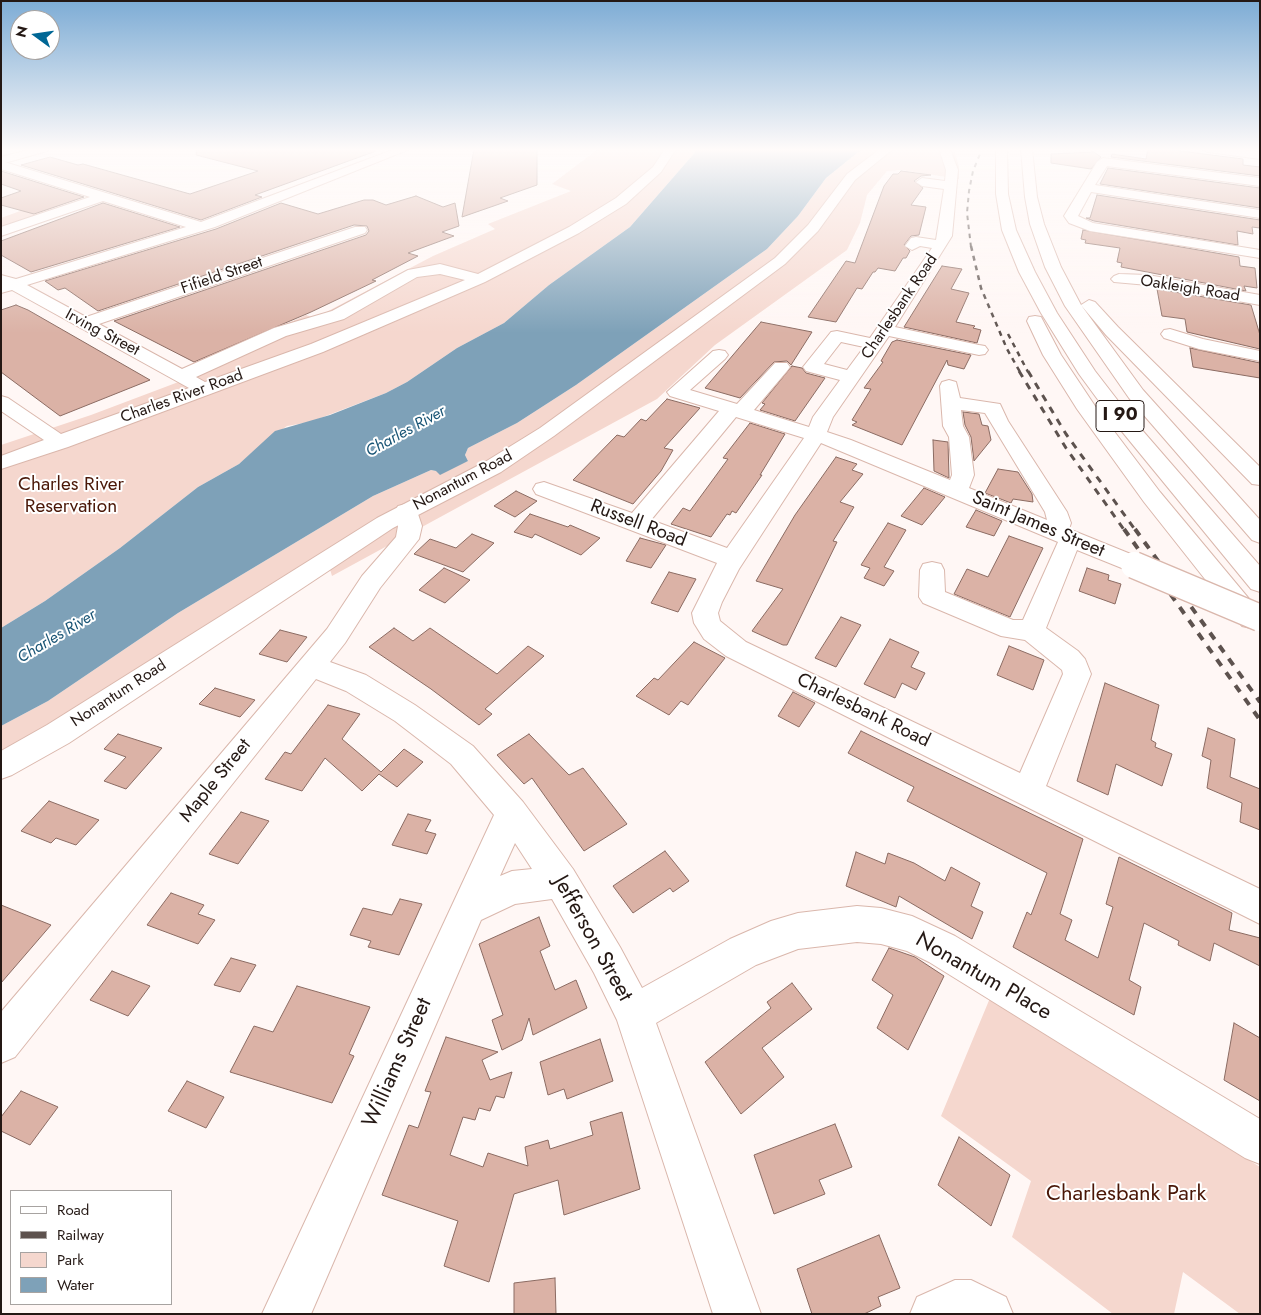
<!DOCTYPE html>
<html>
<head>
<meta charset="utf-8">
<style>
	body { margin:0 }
	#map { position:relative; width:1261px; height:1315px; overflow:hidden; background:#fff7f5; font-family:Jost,sans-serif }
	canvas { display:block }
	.frame { position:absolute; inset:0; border:2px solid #241814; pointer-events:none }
	.legend { position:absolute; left:10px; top:1190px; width:162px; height:115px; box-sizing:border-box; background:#fff; border:1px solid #a7a3a1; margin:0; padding:6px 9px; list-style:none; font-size:15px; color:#241814 }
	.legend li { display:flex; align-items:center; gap:10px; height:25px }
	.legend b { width:25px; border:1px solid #a7a3a1 }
	.north { position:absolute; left:10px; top:10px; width:50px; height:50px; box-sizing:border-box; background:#fff; border:1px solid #a7a3a1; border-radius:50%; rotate:284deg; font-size:14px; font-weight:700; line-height:20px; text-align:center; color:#241814 }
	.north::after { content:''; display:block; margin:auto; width:18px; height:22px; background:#006795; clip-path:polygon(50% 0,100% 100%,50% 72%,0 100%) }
</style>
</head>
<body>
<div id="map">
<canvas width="1261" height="1315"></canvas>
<div class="frame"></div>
<ul class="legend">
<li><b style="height:6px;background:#fff"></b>Road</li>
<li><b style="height:6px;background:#5d524e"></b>Railway</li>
<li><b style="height:14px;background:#f5d7ce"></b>Park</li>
<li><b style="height:14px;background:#7ea1b8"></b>Water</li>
</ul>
<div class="north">N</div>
</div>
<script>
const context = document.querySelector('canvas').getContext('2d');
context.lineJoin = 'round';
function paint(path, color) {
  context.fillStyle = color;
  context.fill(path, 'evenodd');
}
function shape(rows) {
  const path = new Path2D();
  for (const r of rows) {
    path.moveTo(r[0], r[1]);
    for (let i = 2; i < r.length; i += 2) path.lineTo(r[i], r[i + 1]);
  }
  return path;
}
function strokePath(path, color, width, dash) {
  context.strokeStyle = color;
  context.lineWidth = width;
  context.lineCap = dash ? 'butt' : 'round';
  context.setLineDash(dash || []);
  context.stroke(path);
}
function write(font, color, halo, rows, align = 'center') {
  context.font = font + ' Jost,sans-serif';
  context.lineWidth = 4;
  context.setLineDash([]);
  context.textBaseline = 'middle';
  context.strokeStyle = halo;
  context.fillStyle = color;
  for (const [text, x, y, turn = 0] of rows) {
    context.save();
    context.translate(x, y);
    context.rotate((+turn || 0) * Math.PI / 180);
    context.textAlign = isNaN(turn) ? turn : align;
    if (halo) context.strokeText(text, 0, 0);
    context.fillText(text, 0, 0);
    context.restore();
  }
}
paint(shape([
	[598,149,698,149,630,227,549,285,504,323,457,348,407,382,386,393,310,422,287,426,263,443,239,464,198,487,120,548,45,601,1,628,1,445,91,415,197,375,187,368,306,315,315,318,433,256,495,229,488,224,571,191,552,184],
	[862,149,954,149,959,167,959,179,901,170,887,171,867,195,860,223,847,250,715,345,657,399,332,576,327,559,1,766,1,726,48,701,178,613,373,496,431,470,436,471,468,461,465,455,468,448,517,423,576,385,767,249,798,216,826,178],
	[77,194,83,197,1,228,1,218,61,196],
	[990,998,1260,1167,1260,1314,1240,1314,1183,1272,1174,1314,1113,1314,1012,1237,1031,1181,941,1116]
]), '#f5d7ce');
paint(shape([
	[698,149,862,149,826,178,798,216,767,249,576,385,517,423,468,448,465,455,468,461,440,475,436,471,431,470,373,496,178,613,48,701,1,726,1,628,45,601,120,548,198,487,239,464,275,431,330,415,386,393,407,382,457,348,504,323,549,285,630,227]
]), '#7ea1b8');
const building = shape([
	[197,149,375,149,376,151,255,195,262,197,201,220,21,165,50,157,78,165,83,164,190,194,258,171,196,155,197,149],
	[474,149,537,149,537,185,500,198,508,201,462,217,474,149],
	[1148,149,1165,149,1243,159,1243,165,1260,167,1260,176,1111,157,1112,154,1146,159,1148,149],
	[1094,152,1101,157,1091,169,1051,163,1051,154,1094,152],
	[1108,168,1260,188,1260,208,1100,184,1108,168],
	[1,171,84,197,34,214,1,205,1,198,21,191,1,184,1,171],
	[901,171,931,175,921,176,914,181,923,188,911,205,926,207,919,235,911,236,904,245,910,251,906,258,903,258,895,271,878,268,875,272,873,272,862,289,857,288,836,322,808,317,846,261,855,263,884,186,893,174,898,174,901,171],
	[1097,195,1260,220,1260,228,1252,227,1253,234,1237,231,1238,245,1094,221,1086,218,1090,218,1097,195],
	[416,196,443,207,455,203,459,226,442,232,454,236,408,253,418,256,372,280,376,281,311,312,194,362,114,321,366,235,369,231,367,226,354,225,98,311,65,288,58,290,45,281,216,229,281,203,318,214,364,200,373,200,386,205,416,196],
	[103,203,180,227,31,272,1,255,1,241,103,203],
	[1083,230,1239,257,1240,266,1255,268,1257,288,1244,286,1246,291,1121,267,1122,263,1117,262,1120,248,1085,243,1086,240,1081,239,1083,230],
	[942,266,962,269,951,289,969,293,956,322,975,326,973,328,981,330,977,343,904,327,942,266],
	[1157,289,1251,305,1260,335,1260,349,1187,332,1185,319,1162,316,1157,289],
	[16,305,28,310,150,380,60,416,1,372,1,310,16,305],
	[761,322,812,332,791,365,787,361,774,362,740,398,705,388,761,322],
	[897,340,971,355,964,369,948,365,947,360,902,445,852,425,857,422,852,420,871,389,864,388,883,362,881,361,892,342,897,340],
	[1190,348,1260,363,1260,378,1193,367,1190,348],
	[792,366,802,368,806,373,825,378,795,421,760,410,765,404,762,403,792,366],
	[667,399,700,408,664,448,673,450,661,471,633,504,573,480,617,435,624,437,641,419,646,421,667,399],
	[963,412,979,414,982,425,988,426,991,440,974,461,971,437,965,425,963,412],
	[750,423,785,434,760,475,762,475,736,513,732,511,730,515,727,514,711,537,671,524,683,508,690,511,728,459,723,458,750,423],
	[933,440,948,442,949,478,934,471,933,440],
	[836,457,857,464,852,470,863,474,840,502,854,507,833,541,837,542,787,645,783,645,752,631,783,589,756,581,795,515,836,457],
	[998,469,1018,472,1032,494,1033,502,1013,499,1011,503,985,493,998,469],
	[924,488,945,497,922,525,901,516,924,488],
	[516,491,537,501,515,517,494,506,516,491],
	[976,510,1002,521,994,536,966,527,976,510],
	[530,514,568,527,570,525,600,538,581,555,535,534,532,538,514,532,530,514],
	[888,523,906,530,884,567,894,571,884,586,864,578,870,568,861,565,888,523],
	[472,534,494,543,463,572,414,554,430,539,456,548,472,534],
	[1009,536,1043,548,1010,617,954,594,967,569,988,577,1009,536],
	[640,538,666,545,651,568,626,561,640,538],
	[444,568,470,580,445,603,419,590,444,568],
	[1087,568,1109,575,1108,580,1121,584,1115,604,1079,591,1087,568],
	[669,572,696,579,678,612,651,603,669,572],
	[841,617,861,625,836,667,815,658,841,617],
	[394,628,413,641,430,628,497,674,528,646,544,656,485,709,492,714,479,725,431,689,369,647,394,628],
	[280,630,307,637,287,662,259,654,280,630],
	[890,639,919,652,911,667,925,673,916,690,902,683,895,698,864,684,890,639],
	[694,642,725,658,688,705,681,701,669,715,636,696,654,678,658,680,694,642],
	[1009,646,1044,660,1033,690,997,675,1009,646],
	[1105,683,1159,705,1151,740,1156,743,1155,747,1172,754,1162,786,1116,764,1108,795,1077,781,1105,683],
	[215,688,255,700,240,717,199,704,215,688],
	[793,692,815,703,799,727,778,716,793,692],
	[328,705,360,714,342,739,381,772,404,749,423,762,397,787,379,774,362,791,325,758,302,791,265,779,285,752,291,754,328,705],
	[1208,728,1235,739,1230,777,1260,789,1260,830,1240,822,1242,803,1207,788,1211,760,1202,756,1208,728],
	[861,731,1083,839,1060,914,1072,920,1065,940,1098,958,1113,907,1106,904,1119,857,1232,913,1229,930,1260,938,1260,966,1214,943,1210,961,1178,945,1179,941,1144,923,1129,980,1141,987,1134,1015,1013,947,1027,912,1031,915,1047,873,907,801,914,787,848,753,861,731],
	[118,734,162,748,126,789,104,781,126,757,104,749,118,734],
	[529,734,569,775,583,768,627,824,584,851,532,778,524,784,497,755,529,734],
	[49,801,99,820,76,845,56,838,51,843,21,831,49,801],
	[241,812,269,821,238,864,209,854,241,812],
	[408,814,431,820,425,831,436,834,427,854,392,845,408,814],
	[665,851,689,881,673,892,670,888,633,913,613,886,665,851],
	[856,852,885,864,888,853,914,863,945,881,951,867,980,883,971,906,983,912,972,939,899,896,896,907,846,886,856,852],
	[171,893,204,905,198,914,215,920,198,944,147,925,171,893],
	[400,899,422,904,399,955,368,947,371,941,350,935,363,908,392,915,400,899],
	[1,905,51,925,1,983,1,905],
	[539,917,550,946,540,951,555,990,576,980,587,1008,533,1035,529,1018,522,1040,502,1050,492,1020,503,1015,479,944,539,917],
	[889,948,915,957,944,976,908,1050,877,1028,893,995,872,980,889,948],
	[231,958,256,965,240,992,214,985,231,958],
	[112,971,150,986,128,1016,90,1000,112,971],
	[792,983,812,1009,762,1048,784,1077,741,1114,705,1062,771,1008,767,1002,792,983],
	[297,986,370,1007,349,1054,354,1056,332,1103,230,1072,254,1026,273,1032,297,986],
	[1234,1023,1260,1038,1260,1101,1224,1080,1234,1023],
	[446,1037,498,1052,482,1060,490,1080,512,1072,504,1098,496,1096,490,1111,479,1108,475,1120,463,1117,450,1155,483,1167,488,1153,528,1166,525,1147,548,1140,550,1149,593,1135,590,1122,622,1112,640,1189,564,1215,558,1180,514,1194,489,1282,444,1266,458,1221,382,1195,409,1125,418,1128,431,1092,425,1091,446,1037],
	[600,1039,613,1081,567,1099,564,1089,548,1095,540,1062,600,1039],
	[187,1081,224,1097,206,1128,168,1111,187,1081],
	[21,1091,58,1107,30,1145,1,1131,1,1117,21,1091],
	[835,1124,852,1167,819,1180,825,1194,774,1214,754,1155,835,1124],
	[959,1137,1010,1175,991,1226,938,1185,959,1137],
	[879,1235,900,1288,878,1297,881,1306,864,1314,812,1314,797,1269,879,1235],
	[555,1278,556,1314,514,1314,514,1283,555,1278]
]);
paint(building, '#dbb2a6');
strokePath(building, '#8b6b62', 1);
const minor = shape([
	[395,149,410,149,215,227,27,285,86,317,355,227,365,227,367,230,365,233,99,324,182,369,274,328,332,311,408,270,440,264,478,274,569,227,616,198,653,167,665,149,676,149,661,172,626,204,579,233,485,282,323,352,68,447,1,469,1,456,44,440,1,411,1,396,8,398,61,434,189,388,12,290,1,293,1,275,16,279,186,227,103,201,1,236,1,227,90,197,1,169,1,161,201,222,395,149],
	[440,274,465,280,311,344,205,382,196,377,286,336,344,319,417,277,440,274],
	[939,149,950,149,958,170,952,236,895,327,979,345,985,346,988,350,985,354,979,355,889,336,833,417,827,432,851,440,950,480,952,475,949,437,943,426,940,386,942,382,949,380,956,382,960,398,1000,404,1008,421,1067,512,1071,523,1069,529,1143,559,1146,565,1143,571,1134,573,1077,550,1046,628,1078,651,1085,659,1091,674,1046,786,1260,889,1260,924,726,656,704,639,694,623,692,613,717,563,536,494,533,489,536,484,544,482,632,513,719,411,670,396,667,392,713,351,719,350,725,351,728,355,725,359,690,390,737,404,775,363,787,363,790,367,787,371,754,410,809,427,813,417,840,380,806,371,803,367,831,332,837,331,870,338,932,248,920,246,912,250,905,246,911,238,916,237,936,240,944,189,922,186,916,182,922,178,945,181,946,170,939,149],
	[841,342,864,347,847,370,824,364,841,342],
	[961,410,985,413,1045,512,1047,520,969,488,974,475,969,437,963,426,961,410],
	[736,417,804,438,727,548,651,520,736,417],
	[821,443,1058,542,1023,620,1013,620,945,592,944,570,941,564,932,562,923,564,920,570,919,597,923,603,1001,636,1025,640,1062,670,1063,674,1020,773,746,642,720,621,718,613,722,602,739,569,821,443],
	[1202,149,1231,149,1260,152,1260,159,1208,152,1202,149],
	[1103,158,1260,178,1260,186,1107,166,1095,185,1260,210,1260,218,1091,192,1078,216,1093,223,1260,250,1260,258,1090,231,1069,223,1064,216,1097,162,1103,158],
	[1119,274,1148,275,1260,295,1260,305,1148,285,1114,282,1111,279,1114,276,1119,274],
	[1170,329,1203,339,1260,351,1260,361,1199,349,1164,338,1161,334,1164,330,1170,329],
	[406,504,414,506,417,511,422,526,419,539,380,588,345,643,330,662,366,675,415,705,473,746,523,802,573,869,620,947,642,988,730,939,771,921,798,913,857,906,881,908,912,916,955,936,1260,1119,1260,1164,1245,1158,929,962,907,951,881,944,857,942,798,949,756,965,656,1023,761,1314,713,1314,617,1020,594,973,552,899,515,904,481,920,311,1314,262,1314,494,815,451,764,395,721,346,691,316,679,15,1057,1,1063,1,1012,327,629,362,576,396,537,398,526,395,511,398,506,406,504],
	[515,843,532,869,512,871,500,876,515,843],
	[955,1280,971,1280,1006,1297,1013,1314,910,1314,917,1297,955,1280]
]);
const major = shape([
	[32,149,49,149,47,151,1,164,1,157,32,149],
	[880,149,893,149,855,180,818,231,785,264,554,436,501,472,393,528,69,743,12,775,1,779,1,751,47,725,377,518,485,462,540,428,775,258,808,225,847,174,880,149]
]);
const highway = shape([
	[996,149,1007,149,1008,194,1016,230,1035,272,1057,313,1095,371,1129,415,1260,566,1260,592,1251,589,1115,423,1079,374,1041,313,1019,272,1002,230,996,194,996,149],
	[1021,149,1032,149,1037,197,1044,224,1061,267,1081,305,1143,390,1260,520,1260,543,1252,540,1129,398,1065,306,1045,267,1030,224,1025,197,1021,149],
	[1089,300,1095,302,1118,327,1260,467,1260,485,1252,484,1106,335,1081,305,1089,300],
	[1035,316,1041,317,1061,355,1095,406,1160,492,1260,612,1260,626,1251,628,1242,626,1144,502,1077,409,1043,355,1027,321,1029,317,1035,316]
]);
strokePath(minor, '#dab7ac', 2);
strokePath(major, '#dab7ac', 2);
strokePath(highway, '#dab7ac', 2);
paint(minor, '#fff');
paint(major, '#fff');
paint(highway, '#fff');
strokePath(shape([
	[971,247,967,213,969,191,973,171,982,149]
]), '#5d524e', 2, [4.5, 4.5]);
strokePath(shape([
	[971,246,981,288,1007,349,1020,372],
	[1008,334,1028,372]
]), '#5d524e', 2.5, [5, 5]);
strokePath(shape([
	[1019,371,1066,448,1125,531],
	[1028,371,1066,434,1136,531]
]), '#5d524e', 3, [7, 7]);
strokePath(shape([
	[1124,529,1260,720],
	[1135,529,1260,702]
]), '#5d524e', 4, [8, 8]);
const minorBridge = shape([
	[1134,565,1260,618]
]);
strokePath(minorBridge, '#dab7ac', 29, []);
strokePath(minorBridge, '#fff', 26);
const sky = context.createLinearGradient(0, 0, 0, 333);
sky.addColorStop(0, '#7dacd5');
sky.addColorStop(0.45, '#fffbfa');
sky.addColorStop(1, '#fffbfa00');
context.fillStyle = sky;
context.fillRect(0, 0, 1261, 333);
write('16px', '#241814', '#fff', [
	["Fifield Street",222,276,-19],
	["Oakleigh Road",1190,289,9],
	["Charlesbank Road",900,307,-56],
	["Irving Street",102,333,28],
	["Charles River Road",182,397,-20],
	["Nonantum Road",463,481,-28],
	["Nonantum Road",119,694,-33]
]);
write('italic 16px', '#185475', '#fff', [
	["Charles River",406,432,-29],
	["Charles River",57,637,-31]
]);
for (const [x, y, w] of [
	[1120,416,48]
]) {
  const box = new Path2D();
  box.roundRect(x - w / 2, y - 15.5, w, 31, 4);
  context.fillStyle = '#fff';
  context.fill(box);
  strokePath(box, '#241814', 1);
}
write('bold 18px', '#241814', null, [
	["I 90",1120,416]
]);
write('19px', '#4a1707', '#fff', [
	["Charles River",71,485],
	["Reservation",71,507]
]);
write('19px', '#241814', '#fff', [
	["Russell Road",638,524,21],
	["Saint James Street",1038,525,23],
	["Charlesbank Road",863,711,26],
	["Maple Street",216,781,-51]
]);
write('22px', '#241814', '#fff', [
	["Jefferson Street",592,939,61],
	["Nonantum Place",983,977,30],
	["Williams Street",398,1063,-66]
]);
write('22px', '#4a1707', '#fff', [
	["Charlesbank Park",1126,1195]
]);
</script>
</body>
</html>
